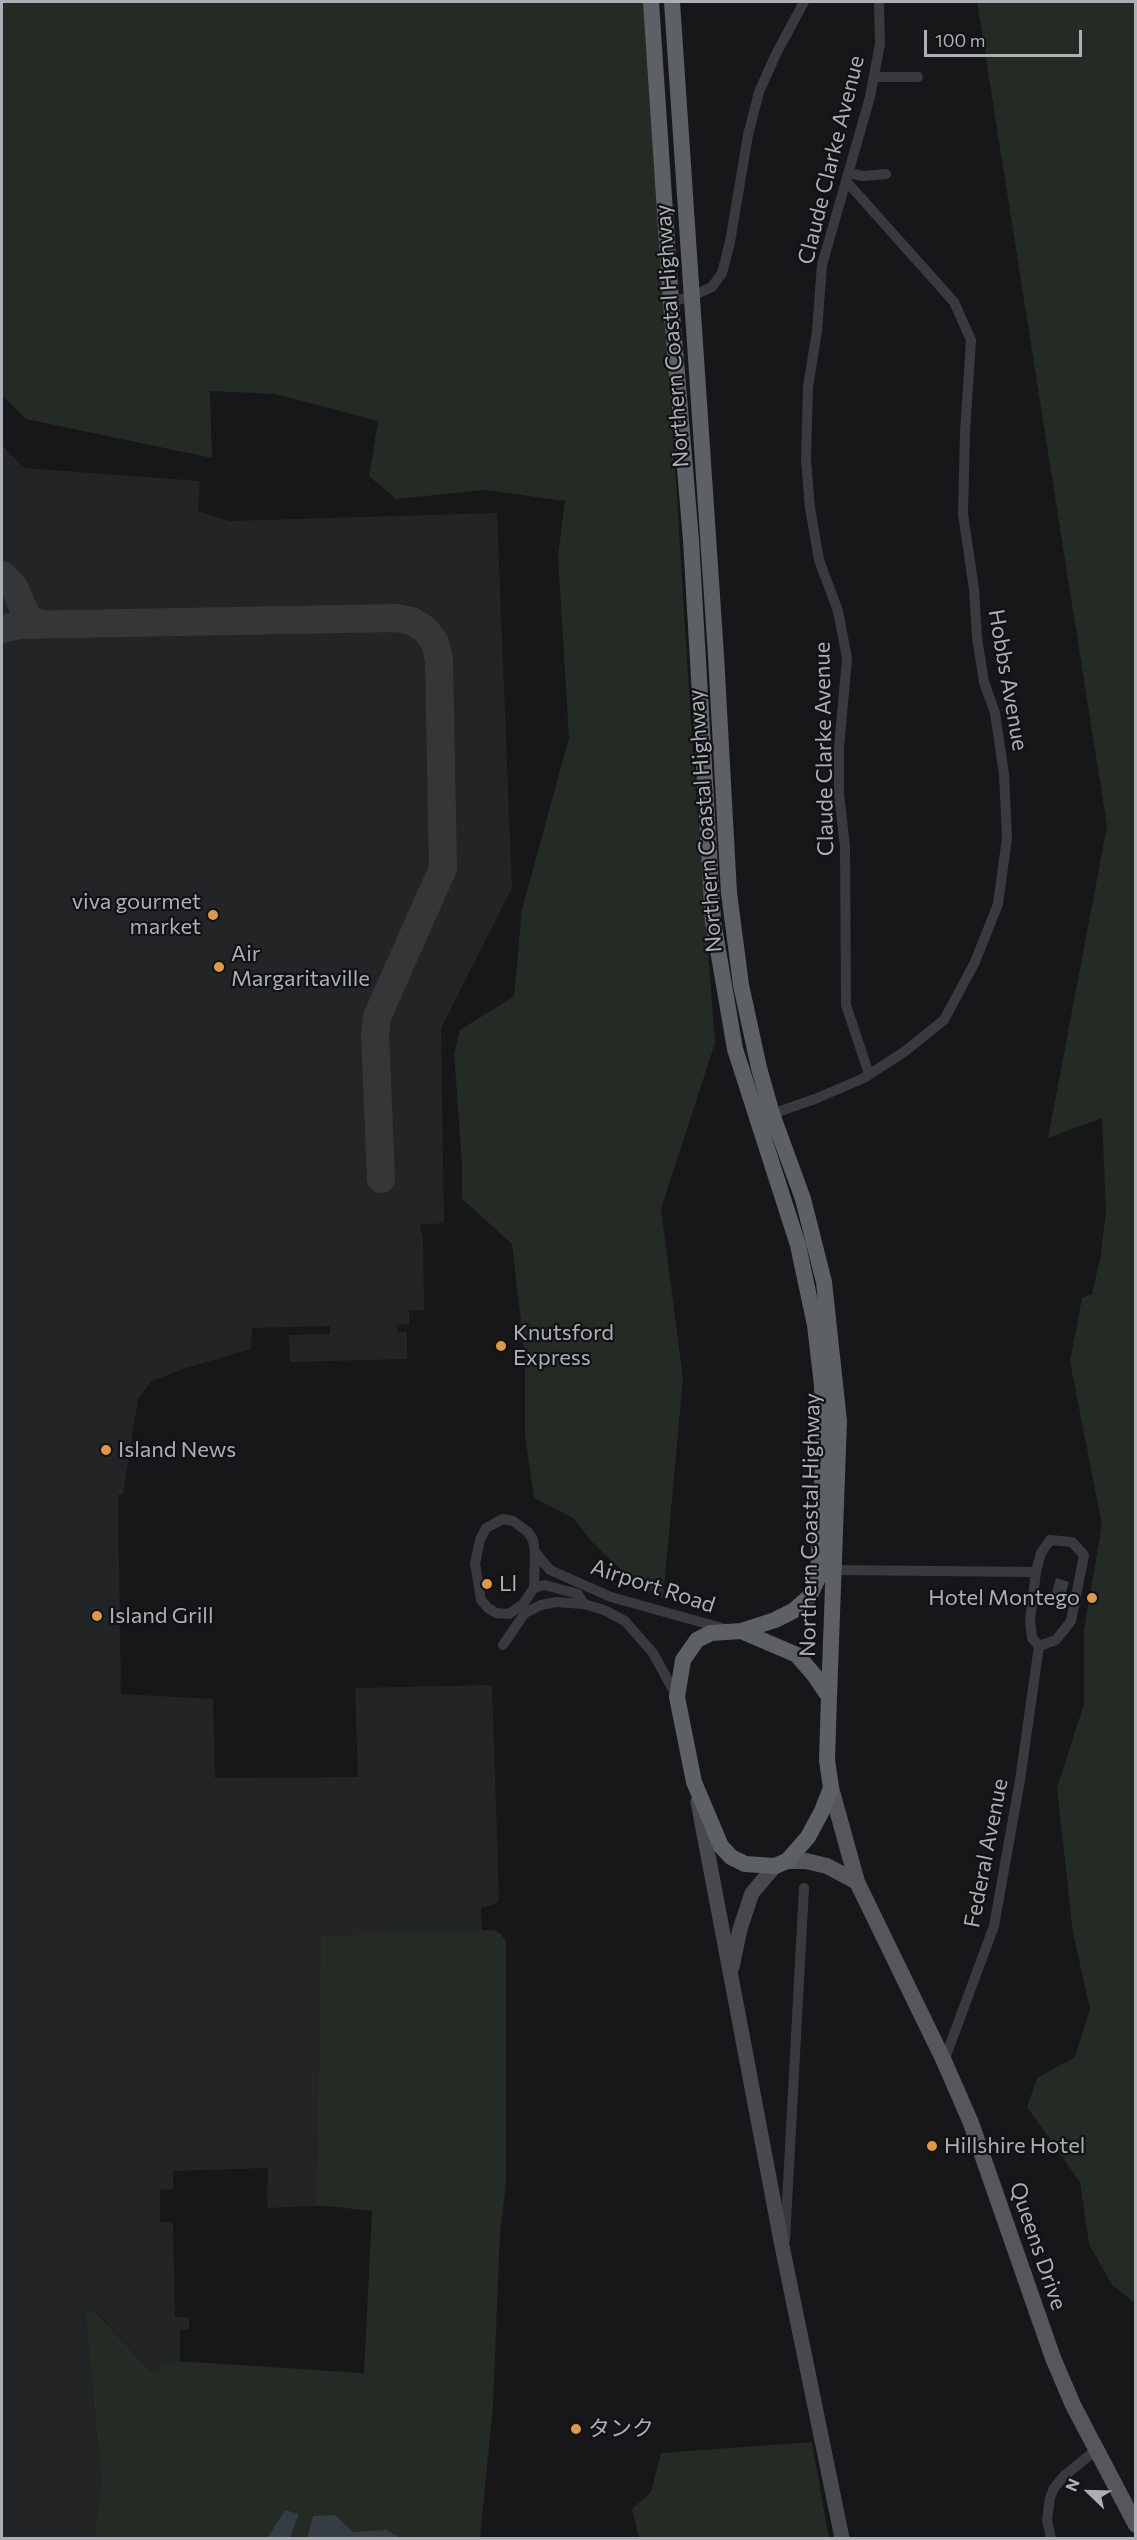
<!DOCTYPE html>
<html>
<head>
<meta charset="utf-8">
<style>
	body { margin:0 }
	#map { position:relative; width:1137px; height:2540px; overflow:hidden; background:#171719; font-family:Commissioner,sans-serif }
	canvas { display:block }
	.frame { position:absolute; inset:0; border:3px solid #abb0b7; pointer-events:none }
	.north { position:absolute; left:1059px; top:2462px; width:60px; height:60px; -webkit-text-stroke:4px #121214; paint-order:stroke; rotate:293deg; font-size:16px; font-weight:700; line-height:24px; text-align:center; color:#abb0b7 }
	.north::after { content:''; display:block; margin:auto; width:21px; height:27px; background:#abb0b7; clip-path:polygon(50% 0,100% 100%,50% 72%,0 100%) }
	.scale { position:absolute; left:924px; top:30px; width:158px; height:27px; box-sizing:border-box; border:3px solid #abb0b7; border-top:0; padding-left:8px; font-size:18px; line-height:21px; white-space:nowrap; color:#abb0b7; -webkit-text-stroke:4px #121214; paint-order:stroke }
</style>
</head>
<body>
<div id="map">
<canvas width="1137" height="2540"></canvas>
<div class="frame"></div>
<div class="north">N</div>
<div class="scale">100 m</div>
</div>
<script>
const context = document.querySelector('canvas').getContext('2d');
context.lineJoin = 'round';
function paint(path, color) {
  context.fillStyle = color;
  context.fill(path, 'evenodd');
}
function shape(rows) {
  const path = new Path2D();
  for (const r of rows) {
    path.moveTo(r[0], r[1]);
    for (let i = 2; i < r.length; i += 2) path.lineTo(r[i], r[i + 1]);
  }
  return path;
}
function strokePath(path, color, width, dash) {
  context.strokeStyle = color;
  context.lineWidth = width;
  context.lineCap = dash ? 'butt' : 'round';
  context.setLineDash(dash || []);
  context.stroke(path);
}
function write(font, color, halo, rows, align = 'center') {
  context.font = font + ' Commissioner,"Noto Sans JP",sans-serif';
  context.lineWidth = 4.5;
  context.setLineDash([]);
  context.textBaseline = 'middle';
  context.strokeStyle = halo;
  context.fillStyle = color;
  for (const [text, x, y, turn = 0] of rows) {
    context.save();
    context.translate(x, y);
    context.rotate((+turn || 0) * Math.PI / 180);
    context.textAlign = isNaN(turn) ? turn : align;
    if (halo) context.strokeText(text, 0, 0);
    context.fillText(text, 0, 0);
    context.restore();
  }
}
paint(shape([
	[2,445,24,468,200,481,198,511,229,521,497,513,512,888,441,1028,444,1223,420,1225,423,1240,424,1310,409,1310,409,1324,397,1325,397,1332,407,1332,407,1359,290,1362,289,1335,330,1334,330,1326,252,1328,251,1349,186,1368,152,1381,138,1399,123,1494,118,1495,121,1694,213,1699,215,1778,358,1777,355,1688,492,1685,499,1900,496,1904,481,1908,482,1932,386,2203,267,2208,268,2168,173,2171,173,2189,160,2190,160,2222,173,2222,175,2317,189,2317,189,2329,180,2330,180,2360,152,2372,95,2311,85,2311,101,2483,94,2538,2,2538]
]), '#232426');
paint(shape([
	[2,2,646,2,693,754,715,1043,661,1209,683,1378,663,1599,621,1570,592,1542,573,1518,534,1498,525,1437,525,1356,512,1244,462,1199,462,1165,454,1053,460,1030,514,996,522,909,569,738,558,557,565,501,485,490,396,499,369,476,378,421,275,394,210,391,212,458,26,419,3,396,2,392],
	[977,2,1135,2,1135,2303,1112,2285,1089,2244,1080,2182,1027,2107,1037,2078,1075,2057,1090,2009,1073,1933,1057,1788,1084,1704,1084,1630,1102,1525,1070,1362,1082,1298,1092,1294,1100,1259,1106,1213,1102,1118,1048,1138,1107,826],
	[493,1930,501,1934,506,1942,506,2184,500,2234,493,2406,480,2538,400,2538,353,2532,313,2516,307,2538,290,2538,298,2515,285,2510,267,2538,94,2538,101,2483,85,2311,94,2311,152,2372,175,2361,364,2373,372,2211,317,2205,321,1937,399,1932],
	[812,2442,829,2538,639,2538,632,2509,651,2492,661,2453]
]), '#242a24');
paint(shape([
	[1056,1578,1069,1582,1063,1603,1050,1600],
	[285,2510,299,2514,290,2538,267,2538],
	[335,2515,353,2532,386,2530,401,2538,307,2538,313,2516]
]), '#343d42');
strokePath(shape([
	[2,575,14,587,28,619,41,624],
	[2,629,19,625,396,618,412,621,426,630,435,643,439,659,443,868,377,1017,375,1033,381,1179]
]), '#343638', 28);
strokePath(shape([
	[874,77,918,77],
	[849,173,863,176,886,174],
	[671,302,692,296,712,287,722,273,730,242,748,135,759,92,776,54,804,2],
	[869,1074,846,1005,845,847,839,793,839,748,847,658,838,611,819,560,810,508,806,460,808,387,817,331,822,265,870,97,880,44,879,2],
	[772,1114,815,1099,864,1078,904,1052,944,1020,975,962,998,904,1007,838,1004,774,995,713,984,682,977,638,974,589,963,514,965,432,971,340,954,302,846,181],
	[1050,1540,1072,1542,1084,1555,1071,1621,1056,1640,1039,1646,1032,1638,1030,1620,1036,1572,1041,1553,1050,1540],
	[535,1552,550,1570,611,1597,722,1628],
	[833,1570,1036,1572],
	[534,1588,535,1552,533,1540,528,1532,513,1521,503,1519,486,1528,480,1540,475,1563,481,1600,488,1608,496,1613,509,1614,523,1604,534,1588,545,1585,578,1594,584,1604],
	[503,1645,525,1613,541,1605,556,1602,584,1604,604,1610,625,1621,653,1653,677,1697],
	[944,2061,994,1926,1020,1780,1039,1646],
	[785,2240,804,1888],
	[1051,2538,1047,2520,1050,2498,1054,2488,1064,2476,1096,2450]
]), '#393a3d', 10);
strokePath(shape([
	[698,1802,781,2241,842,2538],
	[732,1967,740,1929,752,1893,775,1866]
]), '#47494d', 15);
strokePath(shape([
	[831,1788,857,1882,944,2061,971,2123,1053,2358,1073,2405,1136,2525],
	[787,1861,806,1861,827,1866,857,1882]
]), '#55575c', 16);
strokePath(shape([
	[651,2,671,302,691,540,713,921,735,1049,798,1245,815,1325,822,1385,824,1442,818,1578,809,1597,793,1611,775,1620,741,1631],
	[672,2,716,655,729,893,741,985,759,1068,772,1114,803,1199,824,1282,839,1421,829,1697],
	[741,1631,797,1655,815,1676,829,1697,827,1760,831,1788,822,1811,808,1837,787,1861,775,1866,745,1864,731,1857,721,1846,694,1782,677,1697,683,1660,697,1640,711,1633,741,1631]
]), '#5d6065', 16);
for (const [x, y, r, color] of [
	[213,915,6,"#dc994c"],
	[219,967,6,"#dc994c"],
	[501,1346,6,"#dc994c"],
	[106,1450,6,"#dc994c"],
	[487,1584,6,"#dc994c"],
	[1092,1598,6,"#dc994c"],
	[97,1616,6,"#dc994c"],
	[932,2146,6,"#dc994c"],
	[576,2429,6,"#dc994c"]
]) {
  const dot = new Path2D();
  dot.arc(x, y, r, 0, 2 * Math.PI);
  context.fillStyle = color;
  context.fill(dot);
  strokePath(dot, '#121214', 2);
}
write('22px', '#abb0b7', '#121214', [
	["Claude Clarke Avenue",831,160,-76],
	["Northern Coastal Highway",672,336,-94],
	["Hobbs Avenue",1008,680,80],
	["Claude Clarke Avenue",824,749,-91],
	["Northern Coastal Highway",705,821,-94],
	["Northern Coastal Highway",810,1525,-89],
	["Airport Road",653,1586,18],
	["Federal Avenue",986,1853,-79],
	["Queens Drive",1038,2246,71]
]);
write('22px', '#abb0b7', '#121214', [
	["viva gourmet",201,902,"right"],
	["market",201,927,"right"],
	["Air",231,954],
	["Margaritaville",231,979],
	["Knutsford",513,1333],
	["Express",513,1358],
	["Island News",118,1450],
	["Ll",499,1584],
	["Hotel Montego",1080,1598,"right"],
	["Island Grill",109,1616],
	["Hillshire Hotel",944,2146],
	["タンク",588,2429]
], 'left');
</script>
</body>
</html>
